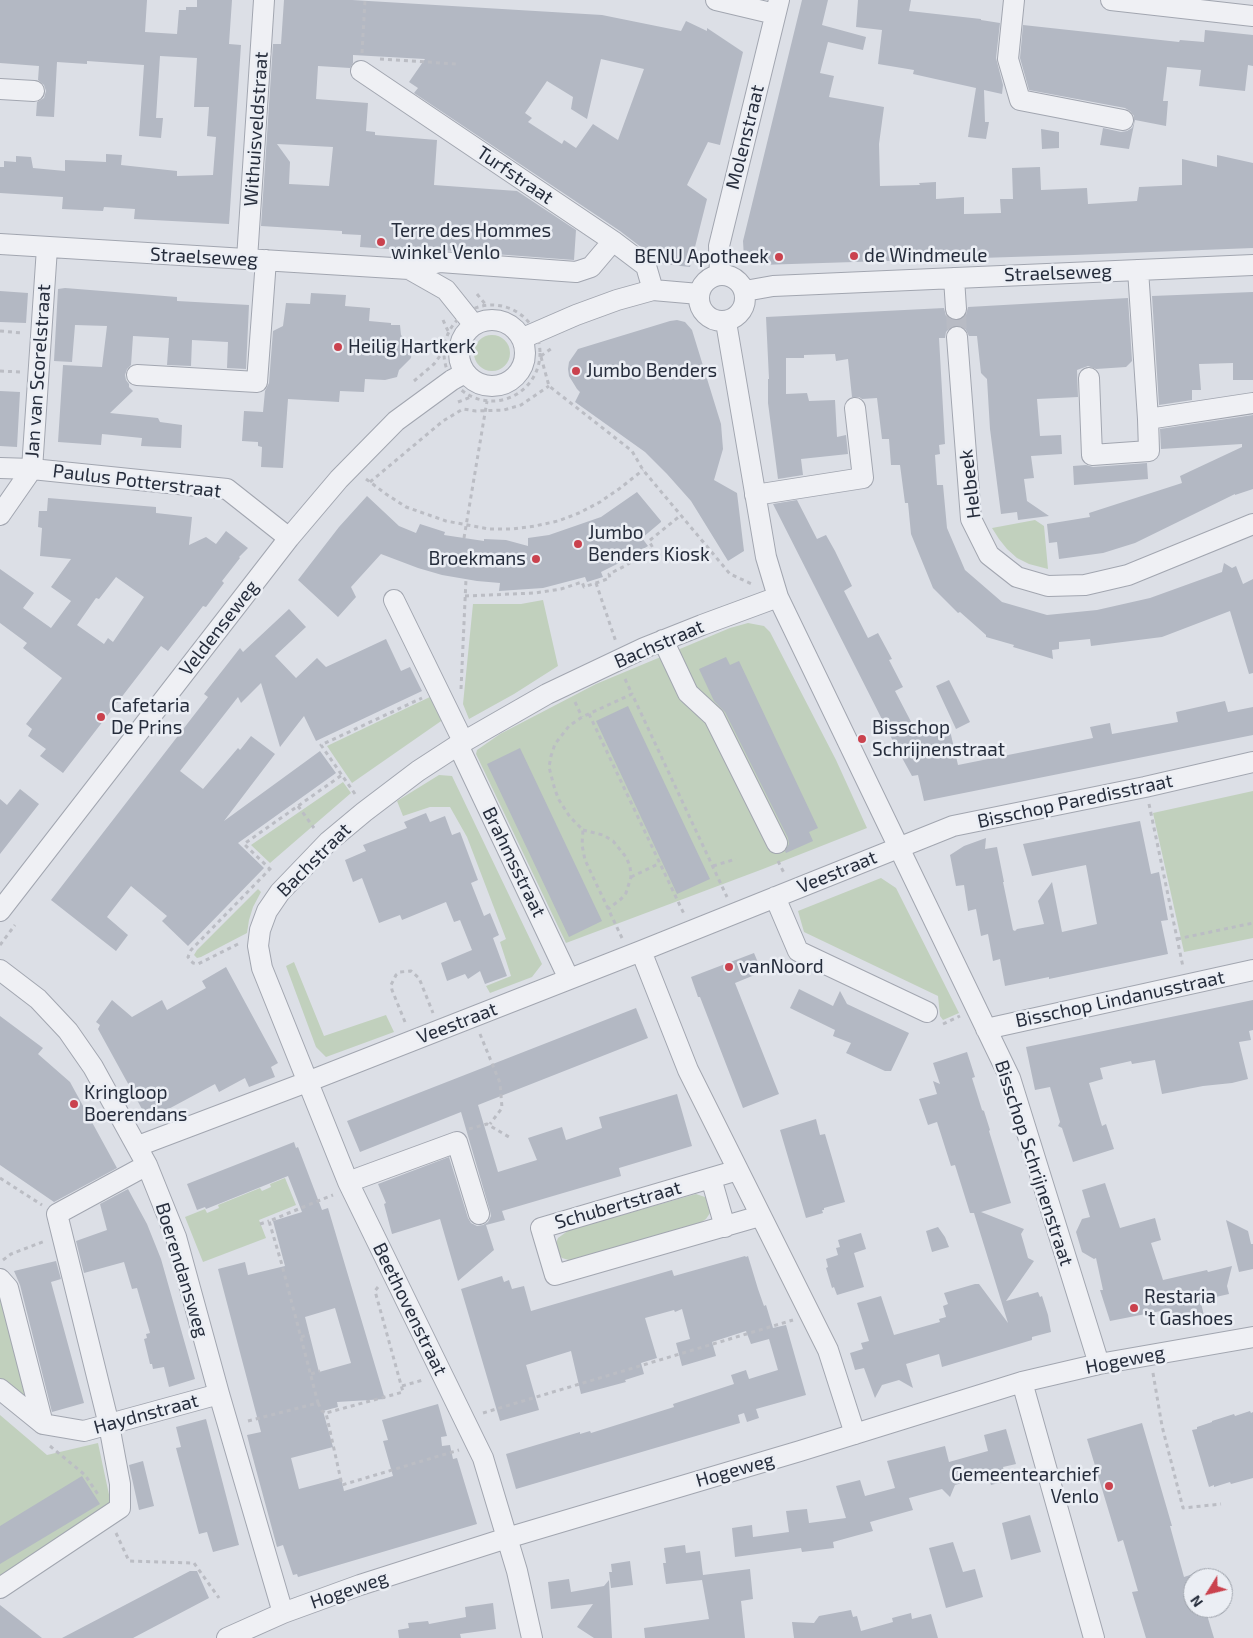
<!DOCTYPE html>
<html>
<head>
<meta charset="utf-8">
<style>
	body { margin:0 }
	#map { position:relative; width:1253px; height:1638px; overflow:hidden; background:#dcdfe6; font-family:"Exo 2",sans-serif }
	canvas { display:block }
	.north { position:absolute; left:1183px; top:1568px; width:50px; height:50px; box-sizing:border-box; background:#ebeef4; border:1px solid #9ca1aa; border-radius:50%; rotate:234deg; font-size:14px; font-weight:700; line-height:20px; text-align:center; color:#262d3c }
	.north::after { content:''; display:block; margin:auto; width:18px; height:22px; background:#ca424e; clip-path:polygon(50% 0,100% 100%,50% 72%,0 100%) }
</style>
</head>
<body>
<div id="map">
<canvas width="1253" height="1638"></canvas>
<div class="north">N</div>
</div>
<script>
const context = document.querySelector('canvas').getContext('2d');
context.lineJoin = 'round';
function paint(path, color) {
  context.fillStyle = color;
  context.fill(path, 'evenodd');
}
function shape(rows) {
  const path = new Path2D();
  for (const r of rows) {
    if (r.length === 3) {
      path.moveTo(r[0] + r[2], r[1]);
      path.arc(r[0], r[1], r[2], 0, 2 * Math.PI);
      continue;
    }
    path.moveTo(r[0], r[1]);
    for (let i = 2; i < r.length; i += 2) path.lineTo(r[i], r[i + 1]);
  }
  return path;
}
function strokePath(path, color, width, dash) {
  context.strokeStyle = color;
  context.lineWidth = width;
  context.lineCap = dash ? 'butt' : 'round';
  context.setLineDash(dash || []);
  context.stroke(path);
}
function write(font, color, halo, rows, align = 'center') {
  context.font = font + ' "Exo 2",sans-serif';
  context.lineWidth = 5;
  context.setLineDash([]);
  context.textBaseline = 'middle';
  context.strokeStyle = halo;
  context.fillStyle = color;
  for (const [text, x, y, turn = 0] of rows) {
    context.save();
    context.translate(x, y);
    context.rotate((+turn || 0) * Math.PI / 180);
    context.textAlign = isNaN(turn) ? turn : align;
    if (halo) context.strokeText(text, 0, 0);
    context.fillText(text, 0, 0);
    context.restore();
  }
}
paint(shape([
	[492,353,18],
	[1035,520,1044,526,1048,569,1029,564,1017,558,1007,549,999,539,992,528],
	[543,600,558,666,514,694,469,719,463,704,473,604,521,604],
	[748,623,764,626,770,632,836,760,867,828,763,869,566,943,476,754,477,750,500,734,596,684,730,628],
	[432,696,444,719,352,783,327,746],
	[439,775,452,776,542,964,532,977,490,993,486,986,511,976,500,942,506,939,467,837,450,807,430,807,403,816,397,801],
	[343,782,351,793,270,863,251,845],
	[1253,791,1253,938,1184,952,1153,813],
	[881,878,896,888,959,1013,943,1020,940,1016,938,996,804,932,798,911],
	[258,889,261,892,253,907,249,920,247,933,201,957,197,958,194,955,197,950],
	[294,962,324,1036,386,1015,394,1032,326,1057,316,1047,286,966],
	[285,1178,296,1205,259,1220,266,1238,203,1262,185,1217,205,1209,207,1213,219,1208,218,1205,260,1188,262,1191,271,1187,270,1184],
	[696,1194,705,1197,711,1204,710,1213,706,1219,697,1225,572,1261,562,1258,558,1254,556,1243,558,1238,569,1230],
	[0,1295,32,1406,0,1378],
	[0,1415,47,1455,98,1443,111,1504,0,1578]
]), '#c1d0bd');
paint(shape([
	[0,0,147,0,145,32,177,34,179,10,186,10,186,7,197,7,197,0,232,0,229,44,241,45,229,224,134,219,135,209,104,207,103,211,62,209,63,197,0,193,0,167,4,167,4,161,16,162,16,156,31,157,33,168,65,171,65,160,106,162,106,154,122,155,121,165,177,171,177,176,213,175,216,137,207,136,209,107,194,107,197,58,160,56,156,118,163,118,161,138,139,136,144,65,87,61,87,64,57,62,54,117,36,116,37,102,44,98,46,91,44,85,38,80,39,66,0,63],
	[284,0,352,0,602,15,681,31,686,21,707,31,707,28,743,52,720,145,708,142,687,185,707,199,690,267,663,264,620,231,414,93,418,88,409,82,425,59,353,55,353,63,350,68,318,66,316,99,368,103,366,131,375,132,375,135,437,140,434,185,517,191,576,230,574,260,441,250,432,252,360,247,361,235,342,234,342,231,261,226,273,44,281,44],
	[601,59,644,69,618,140,593,124,576,148,564,140,562,144,528,122,532,118,525,113,547,81,573,97,571,109,587,119],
	[277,144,333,147,329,186,289,184,290,162],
	[802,0,828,0,822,25,866,37,863,50,828,42,820,73,834,76,829,97,884,107,879,144,880,186,920,185,919,183,936,182,936,199,964,197,964,214,1001,213,1000,199,1013,199,1012,168,1040,167,1041,190,1087,188,1088,204,1137,201,1139,187,1182,185,1182,159,1217,167,1217,155,1253,163,1253,248,1074,255,760,265,759,258,744,258,743,241],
	[858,0,911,0,909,11,981,19,981,20,1000,23,996,58,1003,85,1002,94,984,90,985,122,989,122,986,139,968,137,976,88,913,74,914,70,878,64,882,30,856,27],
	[1023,25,1179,42,1180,40,1204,42,1205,30,1253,35,1253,66,1248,65,1245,91,1199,86,1201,70,1167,67,1163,101,1168,101,1166,126,1135,120,1129,149,1100,145,1103,128,1121,132,1127,131,1132,128,1134,123,1134,116,1130,111,1125,108,1029,90,1020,58],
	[1041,129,1059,132,1059,148,1042,149],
	[65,288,177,297,177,301,249,305,246,369,227,368,228,342,192,340,191,366,167,365,169,338,133,336,131,365,127,369,125,375,126,380,129,384,129,387,133,391,110,413,158,418,160,422,182,425,181,448,141,446,142,438,102,434,101,445,58,442,63,365,102,367,107,326,75,325,72,362,54,361,58,289],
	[0,291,28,293,26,323,0,322],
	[1253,292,1253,380,1233,380,1233,363,1199,364,1201,390,1192,390,1192,400,1159,405,1152,296],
	[311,293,346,295,345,306,370,308,369,321,391,323,391,325,400,325,401,335,412,347,411,358,399,370,397,377,385,380,365,379,364,392,340,391,339,402,288,399,283,468,261,467,262,447,258,446,258,442,242,441,244,411,263,412,265,391,269,383,273,331,283,326,286,303,310,304],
	[1128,298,1132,361,1126,367,1096,369,1088,366,1077,370,1078,397,1037,399,1040,436,1061,435,1062,454,1031,456,1034,478,1024,479,1027,501,1049,516,1018,520,1017,512,1001,514,990,429,987,379,981,373,977,336,969,336,966,330,962,326,957,325,950,328,946,332,945,338,939,338,945,444,939,445,940,454,935,455,937,485,943,485,947,528,965,570,1002,602,1047,615,1097,610,1150,598,1222,572,1224,563,1232,568,1236,566,1243,584,1253,579,1253,673,1249,674,1230,611,1162,637,1091,646,1090,639,1059,642,1059,649,1052,650,1053,659,1013,647,1014,645,986,637,986,635,960,612,958,613,933,588,911,534,908,503,905,503,900,465,891,465,889,439,882,439,877,398,862,399,859,397,852,397,848,359,836,361,835,354,804,355,804,358,786,358,786,394,807,393,809,401,835,400,837,437,846,435,848,454,801,459,803,475,778,479,768,403,768,379,769,379,766,317,944,308,946,316,950,319,956,321,962,319,966,315,968,307],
	[677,320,685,322,692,330,721,424,723,449,714,480,737,493,744,551,728,561,691,501,667,474,645,452,575,402,580,392,577,389,569,376,568,369,569,362,578,349,670,321],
	[0,391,20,392,17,447,0,446],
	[1253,415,1253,489,1235,495,1235,494,1135,543,1103,553,1059,559,1057,542,1049,543,1047,524,1090,517,1089,513,1182,483,1180,476,1242,447,1242,444,1161,449,1160,429],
	[1147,463,1148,479,1074,485,1073,466,1086,465,1093,467],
	[637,492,661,521,661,522,642,538,648,546,625,560,601,572,603,577,587,582,585,577,543,588,499,591,500,583,477,581,442,575,418,568,381,554,351,587,356,597,338,617,298,580,339,527,367,496,399,526,416,533,420,524,445,532,444,535,484,541,484,539,506,540,528,546,528,538,549,535,601,517],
	[48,498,156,507,156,513,192,517,189,545,206,537,216,544,226,531,248,548,239,557,240,558,222,581,224,583,206,607,203,606,168,651,161,646,63,773,40,756,46,749,28,736,32,729,26,724,62,678,23,648,27,643,0,623,0,569,34,593,23,608,51,628,71,601,51,587,71,559,40,556,42,528,38,527,39,511,47,511],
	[116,577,144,597,113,642,108,638,104,644,77,625,96,598,99,599],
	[797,500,817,539,826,535,835,551,852,586,844,591,868,638,878,633,892,659,889,660,903,687,895,691,919,737,948,722,958,765,1093,738,1090,727,1110,723,1112,734,1178,722,1176,712,1225,701,1228,712,1253,707,1253,735,924,801,918,775,912,776,895,745,773,504],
	[289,609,306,627,275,656,296,678,317,658,326,667,386,639,401,671,410,667,422,691,316,741,304,716,280,747,261,683,241,703,238,697,180,771,203,789,238,748,240,750,251,736,275,754,224,821,320,751,336,773,238,843,264,868,188,946,162,921,167,916,131,886,107,917,128,935,116,951,51,900,208,697,204,694,240,648,243,652],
	[726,657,730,665,739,661,818,828,809,832,813,841,786,853,785,851,789,844,788,838,725,712,714,701,699,669],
	[949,680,970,722,956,729,936,686],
	[628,706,710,879,677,894,596,721],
	[520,748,602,921,569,937,487,764],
	[20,789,39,804,0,854,0,799,7,805],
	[426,813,430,822,445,816,452,835,460,832,478,880,471,883,484,916,490,913,499,935,493,938,507,976,485,984,480,971,468,979,465,974,447,981,441,963,472,950,460,920,454,922,446,902,402,920,400,915,379,923,362,878,353,882,345,860,366,851,363,845,407,828,404,822],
	[1140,821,1151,874,1159,872,1168,920,1161,921,1168,954,1049,979,1049,977,1005,986,1000,959,993,961,988,934,981,936,976,909,968,911,964,885,956,886,950,855,964,846,986,838,985,849,997,847,1004,882,1003,882,1013,930,1015,931,1017,929,1044,924,1038,901,1052,882,1062,932,1097,924,1086,865,1032,876,1023,844],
	[754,953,762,972,735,983,779,1094,743,1108,700,997,698,997,691,977],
	[226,967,278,1063,271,1067,275,1077,249,1087,245,1078,219,1092,215,1084,148,1120,98,1029,100,1025,96,1022,112,1000,132,1017,162,1000,167,1010,206,988,202,981],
	[799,989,833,1006,840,991,847,1004,909,1033,891,1071,885,1071,846,1053,851,1043,833,1036,835,1030,790,1008],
	[1253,1000,1253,1030,1249,1031,1251,1040,1239,1042,1248,1079,1232,1083,1203,1086,1162,1094,1155,1060,1132,1064,1131,1061,1100,1068,1103,1079,1089,1083,1102,1126,1106,1124,1114,1149,1073,1162,1062,1128,1058,1126,1060,1122,1050,1087,1035,1090,1026,1047],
	[636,1008,648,1038,478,1105,498,1172,537,1160,528,1138,562,1127,566,1140,602,1128,599,1117,677,1094,692,1146,619,1168,621,1176,502,1211,505,1220,486,1225,494,1250,458,1281,440,1219,392,1234,384,1204,386,1203,378,1184,449,1157,468,1218,471,1223,477,1226,483,1225,488,1222,491,1216,490,1211,461,1112,360,1152,347,1121],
	[0,1016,43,1048,38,1054,70,1082,117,1168,54,1202,0,1165],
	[967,1052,975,1077,972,1078,982,1110,984,1111,990,1130,989,1131,1011,1203,981,1212,1024,1229,1021,1234,1024,1244,1028,1258,1034,1261,1006,1301,1038,1292,1040,1297,1042,1296,1048,1315,1051,1332,1032,1337,1032,1340,942,1367,939,1354,906,1364,913,1388,899,1380,882,1385,875,1398,864,1368,855,1370,850,1353,863,1349,861,1343,869,1341,857,1303,881,1296,894,1335,940,1322,939,1319,946,1317,943,1306,948,1304,944,1293,975,1284,979,1284,1008,1323,974,1213,970,1213,955,1165,951,1166,937,1122,928,1125,919,1099,937,1094,933,1081,940,1084,933,1063],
	[816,1119,820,1135,825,1134,845,1202,824,1208,824,1210,822,1210,823,1213,806,1218,780,1130],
	[294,1142,296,1148,298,1147,322,1210,328,1208,385,1399,337,1402,338,1407,323,1411,333,1447,291,1458,299,1489,341,1478,344,1491,393,1476,383,1441,388,1440,382,1420,438,1404,447,1436,441,1437,442,1446,450,1445,453,1459,457,1458,477,1524,298,1577,297,1574,293,1575,283,1545,277,1547,251,1451,247,1435,261,1432,218,1269,245,1262,248,1275,285,1266,273,1221,302,1212,288,1176,206,1209,205,1207,197,1210,187,1184],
	[335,1308,351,1363,319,1372,305,1317],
	[1105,1183,1120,1228,1155,1218,1161,1240,1151,1243,1163,1280,1207,1270,1208,1272,1232,1266,1227,1286,1229,1294,1207,1299,1207,1301,1201,1303,1205,1320,1175,1327,1171,1309,1110,1321,1100,1290,1103,1290,1096,1258,1094,1259,1082,1252,1076,1232,1082,1219,1090,1217,1082,1190],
	[128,1189,147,1224,161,1259,195,1379,169,1387,164,1367,153,1369,152,1364,150,1364,144,1339,147,1338,146,1334,150,1333,137,1288,132,1289,124,1262,84,1273,76,1241,107,1230,100,1204],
	[1226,1220,1248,1231,1251,1244,1253,1244,1253,1269,1239,1272],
	[938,1227,945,1237,949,1247,932,1252,926,1231],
	[861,1233,866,1249,854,1253,864,1287,837,1295,834,1287,832,1288,826,1268,828,1267,826,1259,838,1255,836,1248,840,1247,838,1240],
	[745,1256,746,1257,748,1256,758,1289,764,1306,766,1305,773,1328,786,1325,806,1395,756,1409,759,1418,747,1422,744,1413,738,1415,740,1423,516,1489,506,1454,580,1432,580,1434,590,1431,591,1433,674,1407,673,1404,734,1384,731,1375,746,1370,749,1379,778,1370,769,1339,751,1344,746,1331,712,1342,716,1356,682,1366,676,1343,690,1339,682,1309,675,1312,674,1310,645,1318,657,1358,641,1363,644,1374,625,1380,626,1382,581,1394,571,1351,526,1365,539,1410,500,1421,461,1289,502,1276,504,1282,509,1280,512,1289,524,1286,531,1311,672,1270,674,1276],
	[56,1261,61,1279,51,1282,84,1403,52,1412,20,1285,14,1271],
	[1250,1411,1251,1413,1253,1412,1253,1478,1231,1484,1230,1482,1214,1487,1214,1485,1209,1487,1192,1430,1197,1429,1197,1427,1212,1422,1212,1421,1234,1414,1235,1416],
	[206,1419,239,1545,213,1552,207,1532,199,1534,176,1448,181,1447,176,1427],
	[1142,1423,1172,1526,1170,1526,1184,1577,1193,1574,1193,1608,1201,1608,1203,1616,1207,1615,1214,1638,1146,1638,1132,1592,1138,1591,1123,1540,1118,1542,1087,1439],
	[1006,1429,1016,1464,1003,1467,1007,1481,991,1485,988,1476,955,1485,950,1497,942,1489,909,1498,913,1510,870,1522,873,1531,833,1542,834,1548,802,1552,801,1548,735,1557,732,1528,752,1525,753,1537,789,1532,786,1511,807,1509,809,1523,846,1518,836,1486,860,1480,865,1496,895,1488,887,1461,945,1446,949,1462,988,1451,984,1435],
	[143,1461,154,1506,139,1510,129,1465],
	[82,1476,100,1504,0,1564,0,1526],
	[1030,1515,1041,1552,1011,1560,1002,1523],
	[953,1542,963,1572,975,1569,983,1597,946,1608,929,1548],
	[685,1545,686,1553,700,1551,703,1575,750,1569,753,1599,741,1601,745,1638,645,1638,644,1628,709,1619,702,1580,666,1584,663,1563,666,1563,664,1548],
	[630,1561,633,1585,611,1588,609,1572,612,1572,611,1564],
	[190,1571,197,1571,209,1598,133,1638,62,1638],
	[569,1579,571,1592,604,1586,609,1580,612,1638,594,1638,577,1627,593,1604,551,1609,548,1582],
	[493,1603,496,1629,460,1634,461,1638,399,1638,398,1630,409,1628,408,1623,428,1621,429,1624,466,1617,465,1607],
	[0,1605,42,1638,0,1638],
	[851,1610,853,1617,857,1616,861,1631,893,1622,892,1618,911,1613,912,1619,931,1614,938,1638,794,1638,792,1622,814,1623,819,1616]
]), '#b3b8c3');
strokePath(shape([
	[956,309,957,337]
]), '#b8bbc4', 20, [20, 10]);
const minor = shape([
	[716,0,775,14],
	[1014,0,1008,59,1020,100,1123,120],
	[1111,0,1253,16],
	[361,71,613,241,646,266,653,290],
	[0,89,34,91],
	[0,244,409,269,440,262,576,272,591,267,613,241],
	[247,259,264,0],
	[409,269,446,290,474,325],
	[1138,270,1148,419,1253,403],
	[722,298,23],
	[720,275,719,246,779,0],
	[954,278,956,309],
	[745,291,773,286,1253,265],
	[492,353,33],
	[726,322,766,557,778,597,1010,1078,1099,1364],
	[957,337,971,519,989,555,1017,577,1048,586,1085,585,1128,575,1253,524],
	[523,338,576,315,617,300,653,290,699,294],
	[137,375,257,382,266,260],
	[1089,378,1092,455,1149,451,1148,419],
	[0,468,32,469,227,489,289,538],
	[755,495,863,478,855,408],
	[0,515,32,469,47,248],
	[394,600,463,741],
	[663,640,688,693,714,717,777,843],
	[458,745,569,979],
	[775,897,798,951,927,1012],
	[0,911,289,538,339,479,396,421,452,380,465,373],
	[641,951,688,1070,828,1350,855,1434],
	[0,970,38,999,68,1031,93,1067,147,1165,176,1237,219,1394,283,1613],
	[986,1029,1253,970],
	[138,1146,307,1082,641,951,953,826,1145,787,1253,762],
	[738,1170,541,1228,555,1275,760,1216],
	[711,1178,725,1227],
	[348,1182,457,1142,479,1214],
	[0,1279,8,1288,43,1424],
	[1022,1382,1094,1638],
	[0,1389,43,1424,84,1431,219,1394],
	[0,1588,120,1508,120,1484,109,1425,57,1214,147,1165],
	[227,1638,283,1613,360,1585,507,1538,800,1451,1022,1382,1099,1364,1253,1337],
	[532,1638,517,1571,483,1458,348,1182,262,968,258,946,260,930,267,911,280,892,328,842,364,812,418,771,458,745,547,694,644,648,702,625,778,597]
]);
strokePath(minor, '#a2a6b0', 22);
strokePath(shape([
	[362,53,365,0],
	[380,59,457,64],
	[477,294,486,305],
	[492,353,48],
	[443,320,448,331],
	[0,331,23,333],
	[541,356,552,348],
	[541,357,549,386,632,451,643,470,730,574,754,585],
	[0,371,20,372],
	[414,381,434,364,443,352],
	[458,402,471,397],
	[366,479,386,494,406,507,446,521,489,529,512,529,535,526,558,521,579,513,600,502,619,489,643,470],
	[370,482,443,421,463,409,476,411,504,410,521,405,549,386],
	[464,538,487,401],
	[596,583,616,642],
	[465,596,535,593,561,589,582,582,584,587,596,583,610,578,609,574,625,566,653,548,649,541,681,515],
	[625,679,632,694],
	[461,689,466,579],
	[575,702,582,717],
	[589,714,684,914],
	[355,794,321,745,422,698],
	[1149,804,1183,967],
	[298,806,314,828],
	[583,830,603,835,613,841,626,857,630,866,631,877,626,893,621,899,608,909],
	[778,861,784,873],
	[713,866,736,859],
	[271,870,244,844,342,775],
	[631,877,660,863],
	[622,938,585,860,582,845,583,830,570,817,559,800,555,790,549,767,551,756,555,744,569,726,582,717,632,694,727,897],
	[1177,939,1253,923],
	[238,944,198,964,193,963,188,957,191,950,270,869],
	[0,945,15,925],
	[405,1022,392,990,391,985,396,975,400,972,411,971,419,978,433,1013],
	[943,1024,960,1016],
	[480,1034,500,1083,502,1108,490,1124],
	[469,1129,487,1124,509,1137],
	[0,1178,42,1205],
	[260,1224,269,1221],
	[3,1260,11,1254,45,1241],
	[378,1287,375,1291,403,1392,326,1413,342,1485,459,1450],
	[301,1337,309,1334],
	[1153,1373,1162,1426,1183,1508,1221,1504],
	[311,1374,320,1371],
	[402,1386,423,1380],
	[318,1403,322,1411,326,1413],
	[483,1413,793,1320],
	[248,1421,318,1403,282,1265,269,1221,333,1195],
	[50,1446,85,1475,99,1496],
	[116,1533,129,1561,194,1563,219,1598]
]), '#bbbdc4', 3, [4, 4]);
strokePath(minor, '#eff0f4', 20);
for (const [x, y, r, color] of [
	[381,242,5,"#ca424e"],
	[854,256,5,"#ca424e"],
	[779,257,5,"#ca424e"],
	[338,347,5,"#ca424e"],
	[576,371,5,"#ca424e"],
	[578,544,5,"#ca424e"],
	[536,559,5,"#ca424e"],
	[101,717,5,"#ca424e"],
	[862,739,5,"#ca424e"],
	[729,967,5,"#ca424e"],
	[74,1104,5,"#ca424e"],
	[1134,1308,5,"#ca424e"],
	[1109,1486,5,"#ca424e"]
]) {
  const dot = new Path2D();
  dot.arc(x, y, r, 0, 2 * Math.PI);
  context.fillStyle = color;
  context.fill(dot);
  strokePath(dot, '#ebeef4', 2);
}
write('19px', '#262d3c', '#ebeef4', [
	["Withuisveldstraat",256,129,-86],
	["Molenstraat",745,137,-76],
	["Turfstraat",515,175,34],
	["Straelseweg",204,257,3],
	["Straelseweg",1058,273,-2],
	["Jan van Scorelstraat",38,371,-86],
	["Paulus Potterstraat",137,481,7],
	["Helbeek",970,484,-97],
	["Veldenseweg",219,628,-52],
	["Bachstraat",659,644,-23],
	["Bisschop Paredisstraat",1075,801,-12],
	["Bachstraat",314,860,-45],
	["Brahmsstraat",514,862,64],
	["Veestraat",837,872,-22],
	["Bisschop Lindanusstraat",1120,999,-12],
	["Veestraat",457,1023,-21],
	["Bisschop Schrijnenstraat",1034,1163,72],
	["Schubertstraat",618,1205,-16],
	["Boerendansweg",182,1270,73],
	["Beethovenstraat",410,1309,64],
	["Hogeweg",1125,1360,-11],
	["Haydnstraat",146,1414,-15],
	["Hogeweg",735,1470,-16],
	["Hogeweg",349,1590,-19]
]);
write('19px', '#262d3c', '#ebeef4', [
	["Terre des Hommes",391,231],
	["winkel Venlo",391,253],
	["de Windmeule",864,256],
	["BENU Apotheek",769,257,"right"],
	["Heilig Hartkerk",348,347],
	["Jumbo Benders",586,371],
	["Jumbo",588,533],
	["Benders Kiosk",588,555],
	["Broekmans",526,559,"right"],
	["Cafetaria",111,706],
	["De Prins",111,728],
	["Bisschop",872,728],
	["Schrijnenstraat",872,750],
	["vanNoord",739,967],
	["Kringloop",84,1093],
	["Boerendans",84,1115],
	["Restaria",1144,1297],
	["'t Gashoes",1144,1319],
	["Gemeentearchief",1099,1475,"right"],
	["Venlo",1099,1497,"right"]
], 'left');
</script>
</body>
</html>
